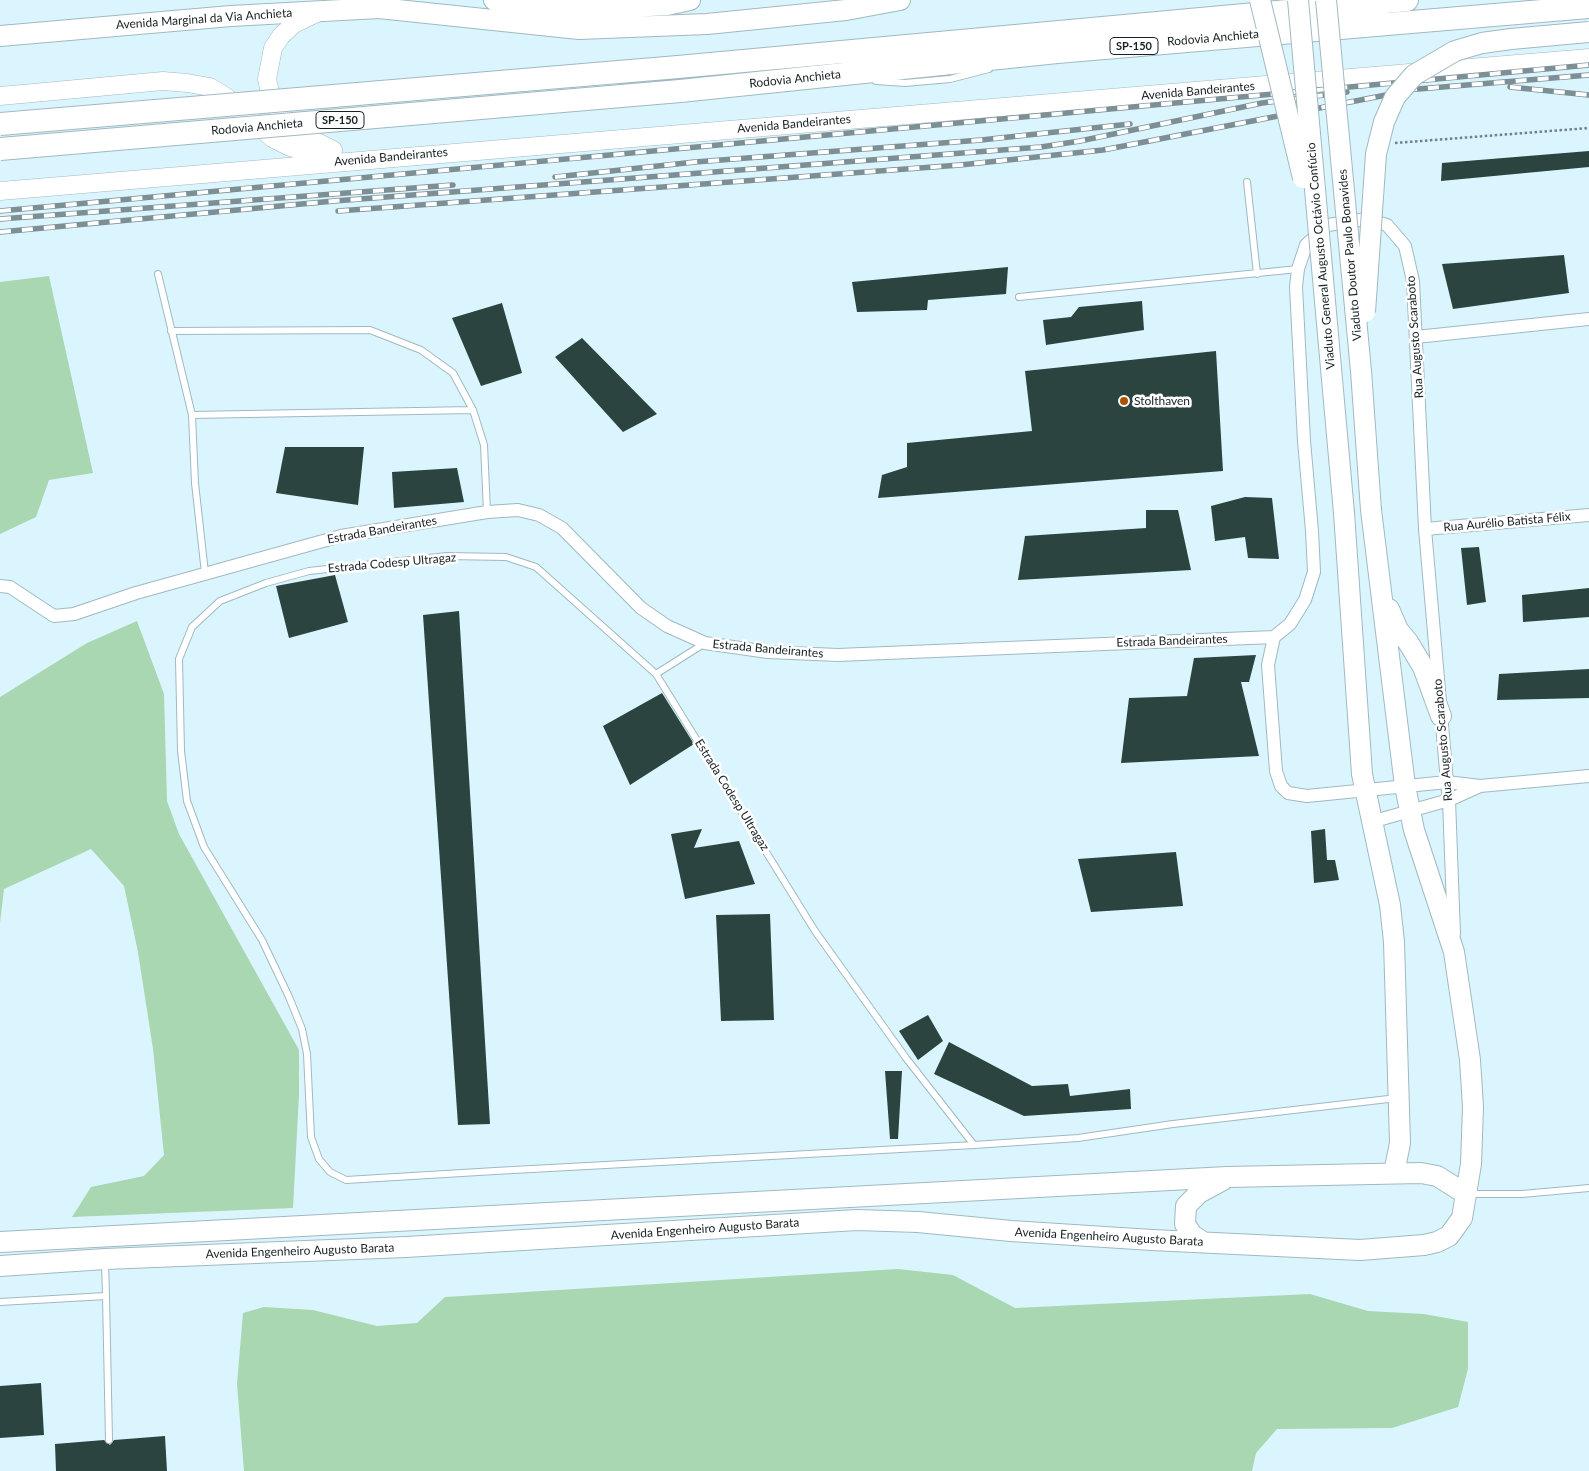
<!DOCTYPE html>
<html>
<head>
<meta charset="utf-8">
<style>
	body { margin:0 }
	canvas { display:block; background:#dbf5fe }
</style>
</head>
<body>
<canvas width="1589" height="1471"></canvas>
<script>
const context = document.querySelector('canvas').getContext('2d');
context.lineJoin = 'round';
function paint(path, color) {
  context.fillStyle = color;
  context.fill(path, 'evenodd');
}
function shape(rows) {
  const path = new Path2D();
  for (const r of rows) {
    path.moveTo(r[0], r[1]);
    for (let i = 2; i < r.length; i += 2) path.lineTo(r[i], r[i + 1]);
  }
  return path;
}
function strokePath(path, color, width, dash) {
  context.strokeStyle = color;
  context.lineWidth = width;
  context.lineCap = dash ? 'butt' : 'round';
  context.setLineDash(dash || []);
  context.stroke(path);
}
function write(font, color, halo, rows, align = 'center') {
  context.font = font + ' Lato,sans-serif';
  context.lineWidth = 5;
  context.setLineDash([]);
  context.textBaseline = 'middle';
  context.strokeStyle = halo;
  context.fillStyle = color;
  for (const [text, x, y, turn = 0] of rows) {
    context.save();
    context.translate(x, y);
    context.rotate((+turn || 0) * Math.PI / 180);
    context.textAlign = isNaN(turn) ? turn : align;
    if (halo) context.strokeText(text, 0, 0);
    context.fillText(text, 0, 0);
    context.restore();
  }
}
paint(shape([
	[49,276,93,473,49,480,36,517,0,534,0,282],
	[137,621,164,694,167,801,179,834,299,1050,299,1095,293,1208,72,1217,91,1187,144,1176,164,1155,153,1049,138,952,124,886,91,849,4,889,0,923,0,697,87,643],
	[898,1269,953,1275,1015,1308,1310,1294,1368,1311,1424,1314,1468,1322,1468,1369,1458,1407,1392,1428,1277,1429,1256,1453,1252,1471,244,1471,237,1384,243,1313,264,1307,313,1310,377,1326,417,1323,445,1297]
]), '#a8d7b1');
paint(shape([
	[1589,151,1589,167,1441,181,1442,163],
	[1564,255,1569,293,1453,309,1442,264],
	[1008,267,1006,294,928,300,927,310,857,312,852,282],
	[1142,301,1144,330,1046,345,1043,320,1071,317,1079,307],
	[502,303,522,373,481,386,452,318],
	[582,338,657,414,623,432,555,357],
	[1216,351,1223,471,878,498,882,475,907,467,907,443,1032,431,1025,371],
	[285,447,364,447,358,505,276,493],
	[457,468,464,502,394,508,392,472],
	[1245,497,1272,498,1279,559,1248,558,1245,537,1215,541,1211,506],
	[1146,510,1178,510,1191,570,1018,580,1025,536,1146,528],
	[1479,547,1486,602,1467,605,1461,548],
	[335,575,348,622,289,638,276,586],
	[1589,588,1589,617,1523,622,1522,595],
	[459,611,490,1124,458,1125,423,615],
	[1256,655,1249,682,1241,682,1259,756,1121,763,1129,698,1187,696,1194,658],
	[1589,669,1589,698,1497,700,1499,674],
	[662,693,694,744,630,785,603,726],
	[702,829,694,848,739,841,755,884,685,899,671,834],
	[1325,829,1327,860,1335,860,1339,880,1314,883,1311,831],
	[1176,852,1183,906,1091,912,1078,859],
	[770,914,774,1020,721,1021,716,915],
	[928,1015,943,1041,918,1060,899,1031],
	[949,1042,1032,1086,1068,1084,1070,1096,1130,1089,1131,1109,1024,1116,934,1074],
	[885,1071,902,1071,898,1139,890,1139],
	[41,1383,44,1435,0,1438,0,1386],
	[165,1436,167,1471,56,1471,55,1444,104,1440,110,1445,114,1440]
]), '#2c4440');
const service = shape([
	[876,81,905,83,950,79,989,69],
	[1247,182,1257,274],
	[158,274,192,415,195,483,205,573],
	[1019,297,1298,269],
	[171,331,370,330,421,350,453,373,473,410],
	[192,415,473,410,484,445,487,512],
	[656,674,705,643],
	[974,1145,906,1058,815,931,656,674,536,567,506,557,447,556,309,571,266,583,220,601,192,627,179,659,181,751,187,801,204,847,262,940,289,997,302,1029,307,1054,311,1137,319,1159,330,1172,346,1180,495,1171,974,1145,1078,1138,1173,1124,1397,1098],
	[1468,1194,1522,1194,1589,1188],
	[106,1296,109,1440],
	[0,1302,106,1296,105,1261]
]);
const minor = shape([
	[1416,337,1589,319],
	[1425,529,1589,515],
	[0,586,10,587,54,616,74,614,136,593,341,536,487,512,518,510,539,515,562,528,641,608,667,626,705,643,768,652,838,655,1274,637],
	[1371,822,1449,800,1480,786],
	[1454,934,1449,800,1447,782,1425,529,1413,281,1405,246,1387,225,1366,219,1328,225,1306,245,1298,269,1296,287,1304,441,1312,531,1314,572,1305,600,1290,624,1274,637,1268,665,1276,771,1281,786,1288,793,1307,796,1447,782,1480,786,1589,776]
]);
const secondary = shape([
	[319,12,294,24,281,36,273,48,267,79,271,97,280,114,297,132,333,150],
	[0,96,163,81,187,83,210,87,226,97,272,138,290,147,306,152,328,155],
	[0,191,1589,58]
]);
const primary = shape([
	[494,0,509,8,579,10,667,5,690,0],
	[0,36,231,16,379,8,579,29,707,24,846,10,900,0],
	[1344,513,1362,774,1390,905,1394,942,1400,1143,1394,1173],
	[1389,609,1398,630,1408,642,1423,667,1441,716],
	[0,1242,1227,1177,1421,1173,1437,1176,1466,1194],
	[1203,1242,1192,1235,1185,1224,1186,1206,1199,1193,1223,1180],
	[0,1266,105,1259,406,1247,857,1220,918,1222,1011,1231,1152,1240,1360,1250,1424,1245,1437,1242,1449,1236,1462,1218,1471,1164,1473,1107,1470,1060,1454,952,1414,830,1405,786,1371,510]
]);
const motorway = shape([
	[678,67,1407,0],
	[680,91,1057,52,1589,7]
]);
strokePath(service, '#a0b9c1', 8);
strokePath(minor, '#a0b9c1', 14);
strokePath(secondary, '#a0b9c1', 19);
strokePath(primary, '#a0b9c1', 22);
strokePath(motorway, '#a0b9c1', 24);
strokePath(shape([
	[1395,143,1589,128]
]), '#708187', 2.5, [2.5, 2.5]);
strokePath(service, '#fff', 6);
strokePath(minor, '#fff', 12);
strokePath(secondary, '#fff', 18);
strokePath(primary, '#fff', 20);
strokePath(motorway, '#fff', 22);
const rail = shape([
	[1510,87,1589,95],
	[1406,90,1589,75],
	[555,177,695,162,981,140,1130,124],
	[0,211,1589,65],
	[338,211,960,165,1103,150,1412,90],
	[0,219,453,185],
	[0,232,334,201,1041,147,1080,141,1262,103,1347,92]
]);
strokePath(rail, '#7d8f95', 5.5);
strokePath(rail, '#fff', 4, [11]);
const primaryBridge = shape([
	[1260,0,1303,178],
	[1298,0,1344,513],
	[1326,0,1361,371,1371,510],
	[1365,312,1376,154,1384,122,1395,97,1414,75,1455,51,1482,43,1511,39,1589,32]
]);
const motorwayBridge = shape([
	[0,124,678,67],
	[0,149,680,91]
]);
strokePath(primaryBridge, '#a0b9c1', 22, []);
strokePath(motorwayBridge, '#a0b9c1', 24, []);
strokePath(primaryBridge, '#fff', 20);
strokePath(motorwayBridge, '#fff', 22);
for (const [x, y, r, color] of [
	[1124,401,5,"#af4f04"]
]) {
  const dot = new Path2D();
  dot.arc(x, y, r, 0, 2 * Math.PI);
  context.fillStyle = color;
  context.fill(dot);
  strokePath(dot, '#fff', 2);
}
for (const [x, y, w] of [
	[1134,46,48],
	[340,120,48]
]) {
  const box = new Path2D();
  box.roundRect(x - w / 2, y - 8.5, w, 17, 4);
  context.fillStyle = '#fff';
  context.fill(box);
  strokePath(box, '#172023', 1);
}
write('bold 11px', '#172023', null, [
	["SP-150",1134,46],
	["SP-150",340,120]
]);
write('12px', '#172023', '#fff', [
	["Avenida Marginal da Via Anchieta",204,19,-4],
	["Rodovia Anchieta",1213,38,-5],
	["Rodovia Anchieta",795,79,-6],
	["Avenida Bandeirantes",1198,91,-5],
	["Avenida Bandeirantes",794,124,-5],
	["Rodovia Anchieta",257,127,-5],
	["Avenida Bandeirantes",391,157,-5],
	["Viaduto Doutor Paulo Bonavides",1350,255,-95],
	["Viaduto General Augusto Octávio Confúcio",1321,256,-95],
	["Rua Augusto Scaraboto",1415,337,-94],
	["Rua Aurélio Batista Félix",1507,522,-5],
	["Estrada Bandeirantes",382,530,-10],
	["Estrada Codesp Ultragaz",392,563,-5],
	["Estrada Bandeirantes",1172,641,-2],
	["Estrada Bandeirantes",768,649,5],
	["Rua Augusto Scaraboto",1443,740,-95],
	["Estrada Codesp Ultragaz",732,795,58],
	["Avenida Engenheiro Augusto Barata",705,1229,-4],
	["Avenida Engenheiro Augusto Barata",1109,1237,3],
	["Avenida Engenheiro Augusto Barata",300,1251,-2]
]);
write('12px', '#172023', '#fff', [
	["Stolthaven",1134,401]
], 'left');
</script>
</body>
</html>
